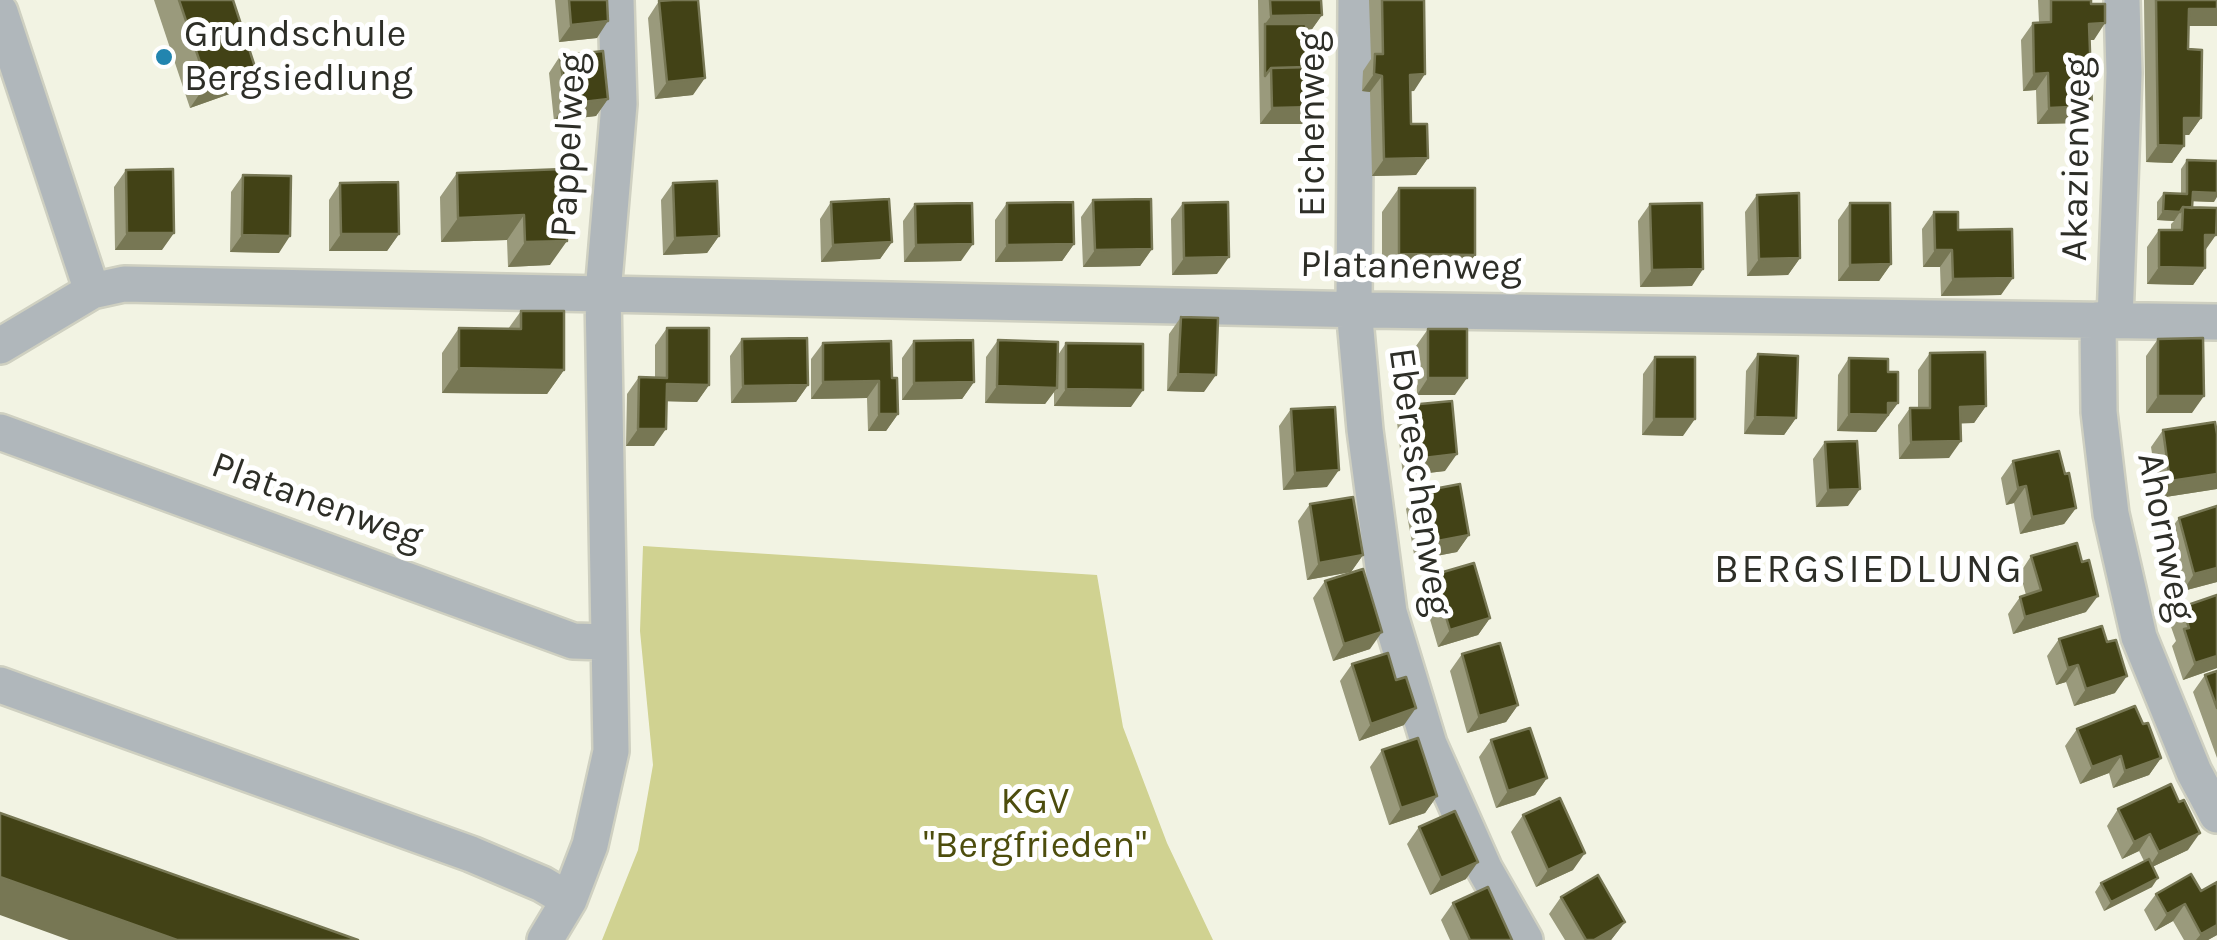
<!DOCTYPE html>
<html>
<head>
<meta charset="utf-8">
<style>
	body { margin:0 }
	canvas { display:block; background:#f2f3e3 }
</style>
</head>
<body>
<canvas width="2217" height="940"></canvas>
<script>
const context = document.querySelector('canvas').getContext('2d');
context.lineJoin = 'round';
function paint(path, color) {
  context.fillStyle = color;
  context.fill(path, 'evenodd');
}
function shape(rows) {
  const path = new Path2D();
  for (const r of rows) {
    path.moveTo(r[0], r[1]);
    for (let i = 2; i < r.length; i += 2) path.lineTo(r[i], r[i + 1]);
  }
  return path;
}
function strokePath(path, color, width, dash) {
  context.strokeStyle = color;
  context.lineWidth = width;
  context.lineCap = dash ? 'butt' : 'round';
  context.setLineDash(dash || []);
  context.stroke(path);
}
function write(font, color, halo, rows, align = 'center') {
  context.font = font + ' Karla,sans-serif';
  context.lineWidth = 10;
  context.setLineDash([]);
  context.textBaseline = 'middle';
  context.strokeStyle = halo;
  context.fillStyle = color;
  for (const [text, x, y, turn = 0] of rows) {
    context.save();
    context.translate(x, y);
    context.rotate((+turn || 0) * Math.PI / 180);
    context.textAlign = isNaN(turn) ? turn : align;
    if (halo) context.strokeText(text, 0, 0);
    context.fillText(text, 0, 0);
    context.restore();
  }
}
paint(shape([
	[643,546,1097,575,1123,727,1167,843,1213,940,602,940,638,850,653,765,640,631]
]), '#d0d291');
const minor = shape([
	[1356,0,1354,308,1365,430,1389,612,1429,744,1485,870,1525,940],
	[0,12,92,291],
	[2098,320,2099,412,2111,514,2139,637,2194,772,2217,815],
	[2115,320,2124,73,2122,0],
	[0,346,92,291,124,284,1369,310,2217,322],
	[0,432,573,641,606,642],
	[0,685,471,854,542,884,569,900],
	[545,940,569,900,590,845,611,751,603,293,619,104,616,0]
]);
strokePath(minor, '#cfd0c1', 40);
strokePath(minor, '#b0b7bb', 35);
paint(shape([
	[154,0,233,0,238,91,190,108],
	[555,0,607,0,597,38,559,42],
	[1258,0,1321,0,1322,15,1310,32,1306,32,1306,67,1313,107,1302,124,1260,124],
	[1369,0,1424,0,1414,91,1410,91,1411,124,1428,158,1416,175,1372,176,1370,92,1362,91,1363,71,1371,59],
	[2038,0,2091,0,2094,40,2090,40,2092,106,2080,123,2037,124,2036,90,2023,91,2021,40,2033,23,2039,22],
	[2144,0,2217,0,2217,26,2188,26,2188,49,2201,118,2189,135,2184,135,2184,146,2172,163,2146,162],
	[659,1,693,95,655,99,648,18],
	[560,56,608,99,596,116,554,121,549,73],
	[2187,160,2214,202,2192,201,2192,208,2205,251,2205,268,2193,285,2147,284,2147,247,2159,230,2171,230,2171,224,2174,221,2157,220,2157,202,2164,193,2181,194,2181,169],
	[564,169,550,265,508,267,507,240,441,242,440,197,457,173],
	[126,170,162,250,115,250,114,187],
	[243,175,279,253,230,252,231,192],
	[340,183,399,234,387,251,329,251,329,200],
	[673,183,719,236,707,253,663,255,661,200],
	[1399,188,1475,255,1458,279,1382,279,1382,212],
	[1757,195,1800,258,1788,275,1747,276,1745,212],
	[1093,200,1152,249,1140,266,1083,267,1081,217],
	[831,202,892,242,880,259,821,262,820,219],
	[1007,203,1074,244,1062,261,995,262,995,220],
	[1183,203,1217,274,1172,275,1171,219],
	[1850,203,1891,264,1879,281,1838,281,1838,220],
	[915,204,961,261,904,262,903,221],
	[1650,204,1692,286,1640,287,1638,221],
	[1934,212,1958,230,2001,295,1941,296,1940,267,1923,267,1922,229],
	[521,311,564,370,547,394,442,393,442,353,459,328,508,329],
	[1181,317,1204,392,1167,391,1169,334],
	[667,328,709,385,697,402,666,401,654,446,626,446,627,394,639,377,655,378,655,345],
	[1428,329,1455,395,1417,395,1416,346],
	[742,339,808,385,796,402,731,403,730,356],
	[2158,339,2192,413,2146,413,2146,356],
	[998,340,1058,355,1066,343,1131,407,1054,406,1054,392,1045,404,985,403,986,357],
	[914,341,974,382,962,399,902,400,902,358],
	[823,343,892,378,898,414,886,431,868,431,867,398,811,399,811,359],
	[1930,353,1986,406,1974,423,1961,423,1949,458,1899,459,1898,425,1910,408,1918,408,1918,370],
	[1758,354,1796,418,1784,435,1744,434,1746,371],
	[1655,357,1683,436,1642,435,1643,374],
	[1849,358,1888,372,1898,403,1876,432,1837,431,1838,375],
	[1409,405,1445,471,1403,476,1397,422],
	[1291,409,1327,487,1283,490,1279,426],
	[2163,430,2217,434,2217,489,2159,498,2151,447],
	[1825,442,1848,506,1816,507,1813,459],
	[2013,461,2065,474,2076,508,2064,524,2020,534,2014,503,2006,505,2001,478],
	[1418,492,1469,535,1457,552,1415,560,1406,509],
	[1310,504,1363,555,1351,572,1307,580,1298,521],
	[2179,518,2217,582,2183,591,2167,534],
	[2031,556,2086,612,2013,634,2008,614,2020,597,2026,595,2020,573],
	[1433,575,1490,618,1478,635,1438,647,1422,592],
	[1325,581,1370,649,1333,661,1313,598],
	[2182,607,2217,668,2183,680,2172,646,2176,641,2170,624],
	[2059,639,2115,693,2074,706,2066,682,2056,685,2047,656],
	[1462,654,1518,705,1506,722,1467,733,1450,671],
	[1352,664,1396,680,1404,725,1359,741,1340,681],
	[2217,671,2217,758,2193,692,2205,675],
	[2143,724,2161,758,2149,775,2113,788,2109,773,2080,784,2065,746,2077,729],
	[1491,740,1547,778,1535,795,1496,808,1479,757],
	[1382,750,1437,796,1425,813,1389,825,1370,767],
	[2118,809,2188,850,2152,867,2152,887,2104,911,2095,892,2101,883,2144,861,2139,851,2122,859,2107,826],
	[1523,815,1573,870,1536,887,1511,832],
	[1419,827,1466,879,1430,895,1407,844],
	[2217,882,2217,935,2208,940,2184,940,2173,921,2155,931,2144,910,2156,894,2201,891],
	[1561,897,1625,922,1611,940,1565,940,1549,914],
	[1453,903,1512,940,1450,940,1441,920]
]), '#9a9a7c');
paint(shape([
	[2189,9,2217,9,2217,26,2177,26],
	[1322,15,1310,32,1265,33,1265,24,1271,16],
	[608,21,597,38,559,42,571,25],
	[2105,23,2094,40,2077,40,2089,24],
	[255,67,238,91,190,108,207,83],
	[2048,73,2036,90,2023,91,2034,74],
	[1374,74,1382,76,1370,92,1362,91],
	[1425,74,1414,91,1398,92,1410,75],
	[705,78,693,95,655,99,667,82],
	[608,99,596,116,554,121,566,104],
	[2092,106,2080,123,2037,124,2049,108],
	[1313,107,1302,124,1260,124,1272,108],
	[2184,118,2201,118,2189,135,2172,135],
	[2158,145,2184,146,2172,163,2146,162],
	[1428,158,1416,175,1372,176,1384,159],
	[2193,192,2217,193,2217,197,2214,202,2186,201],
	[2163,211,2180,212,2174,221,2157,220],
	[524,215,507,240,441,242,458,218],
	[127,233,174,233,162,250,115,250],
	[341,234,399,234,387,251,329,251],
	[242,235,290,236,279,253,230,252],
	[2205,235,2216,235,2204,252],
	[719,236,707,253,663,255,675,238],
	[567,241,550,265,508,267,525,242],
	[892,242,880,259,821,262,833,245],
	[973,244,961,261,904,262,916,245],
	[1074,244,1062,261,995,262,1007,245],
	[1152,249,1140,266,1083,267,1095,250],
	[1935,250,1952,250,1940,267,1923,267],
	[1399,254,1475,255,1458,279,1382,279],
	[1229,257,1217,274,1172,275,1184,258],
	[1800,258,1788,275,1747,276,1759,259],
	[1891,264,1879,281,1838,281,1850,265],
	[2159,267,2205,268,2193,285,2147,284],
	[1703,269,1692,286,1640,287,1652,270],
	[2013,278,2001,295,1941,296,1953,279],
	[459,368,564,370,547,394,442,393],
	[1178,374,1216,375,1204,392,1167,391],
	[1428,378,1467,378,1455,395,1417,395],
	[879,381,867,398,811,399,823,382],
	[974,382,962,399,902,400,914,383],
	[667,384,709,385,697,402,655,401],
	[808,385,796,402,731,403,743,386],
	[997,386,1057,388,1045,404,985,403],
	[1066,389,1143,390,1131,407,1054,406],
	[2158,396,2204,396,2192,413,2146,413],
	[1888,403,1898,403,1876,432,1837,431,1849,414],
	[1986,406,1974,423,1949,424,1960,407],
	[879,414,898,414,886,431,868,431],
	[1755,417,1796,418,1784,435,1744,434],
	[1654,419,1695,419,1683,436,1642,435],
	[638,429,666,429,654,446,626,446],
	[1961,441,1949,458,1899,459,1911,442],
	[1457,454,1445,471,1403,476,1415,459],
	[1339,470,1327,487,1283,490,1295,473],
	[2217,474,2217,489,2159,498,2170,481],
	[2026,486,2014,503,2006,505,2018,488],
	[1860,489,1848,506,1816,507,1828,490],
	[2076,508,2064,524,2020,534,2032,517],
	[1469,535,1457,552,1415,560,1427,543],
	[1363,555,1351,572,1307,580,1319,563],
	[2217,568,2217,582,2183,591,2194,574],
	[2098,596,2086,612,2013,634,2025,617],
	[1490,618,1478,635,1438,647,1450,630],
	[1382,632,1370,649,1333,661,1344,644],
	[2217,656,2217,668,2183,680,2195,663],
	[2078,665,2066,682,2056,685,2068,668],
	[2127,676,2115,693,2074,706,2086,689],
	[1518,705,1506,722,1467,733,1479,716],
	[1416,708,1404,725,1359,741,1371,724],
	[2121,756,2109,773,2080,784,2092,767],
	[2161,758,2149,775,2113,788,2125,771],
	[1547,778,1535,795,1496,808,1508,791],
	[1437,796,1425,813,1389,825,1401,808],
	[2200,833,2188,850,2148,869,2159,852],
	[2150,834,2139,851,2122,859,2134,842],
	[1585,853,1573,870,1536,887,1548,870],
	[1478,862,1466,879,1430,895,1441,878],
	[0,877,177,940,69,940,0,915],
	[2158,878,2152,887,2104,911,2111,902],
	[2185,904,2173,921,2155,931,2167,914],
	[1625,922,1611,940,1594,940],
	[2217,925,2217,935,2208,940,2196,940,2201,934]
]), '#777754');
const building = shape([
	[179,0,233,0,255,67,207,83,179,0],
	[569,0,607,0,608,21,571,25,569,0],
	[673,0,698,0,705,78,667,82,659,1,673,0],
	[1270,0,1321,0,1322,15,1271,16,1270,0],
	[1382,0,1424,0,1425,74,1410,75,1411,124,1427,124,1428,158,1384,159,1382,76,1374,74,1375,54,1383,54,1382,0],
	[2051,0,2091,0,2091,4,2105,4,2105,23,2089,24,2092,106,2049,108,2048,73,2034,74,2033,23,2051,22,2051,0],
	[2156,0,2217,0,2217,9,2189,9,2188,49,2202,50,2201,118,2184,118,2184,146,2158,145,2156,0],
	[1265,24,1306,24,1306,67,1271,68,1265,76,1265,24],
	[603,51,608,99,566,104,560,56,603,51],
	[1312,67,1313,107,1272,108,1271,68,1312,67],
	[2187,160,2217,161,2217,193,2193,192,2192,208,2183,207,2180,212,2163,211,2164,193,2187,194,2187,160],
	[173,169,174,233,127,233,126,170,173,169],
	[564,169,567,241,525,242,524,215,458,218,457,173,564,169],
	[243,175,291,176,290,236,242,235,243,175],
	[717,181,719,236,675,238,673,183,717,181],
	[398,182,399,234,341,234,340,183,398,182],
	[1399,188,1475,188,1475,255,1399,254,1399,188],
	[1799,193,1800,258,1759,259,1757,195,1799,193],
	[889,199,892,242,833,245,831,202,889,199],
	[1151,199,1152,249,1095,250,1093,200,1151,199],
	[1073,202,1074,244,1007,245,1007,203,1073,202],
	[1228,202,1229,257,1184,258,1183,203,1228,202],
	[972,203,973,244,916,245,915,204,972,203],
	[1702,203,1703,269,1652,270,1650,204,1702,203],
	[1850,203,1890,203,1891,264,1850,265,1850,203],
	[2183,207,2217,208,2216,235,2205,235,2205,268,2159,267,2159,230,2182,230,2183,207],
	[1934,212,1958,212,1958,230,2012,229,2013,278,1953,279,1952,250,1935,250,1934,212],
	[521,311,564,311,564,370,459,368,459,328,521,329,521,311],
	[1181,317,1218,318,1216,375,1178,374,1181,317],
	[667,328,709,328,709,385,667,384,666,429,638,429,639,377,667,378,667,328],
	[1428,329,1467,329,1467,378,1428,378,1428,329],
	[807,338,808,385,743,386,742,339,807,338],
	[2203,338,2204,396,2158,396,2158,339,2203,338],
	[973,340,974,382,914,383,914,341,973,340],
	[998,340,1058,342,1057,388,997,386,998,340],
	[891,341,892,378,897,378,898,414,879,414,879,381,823,382,823,343,891,341],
	[1066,343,1143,344,1143,390,1066,389,1066,343],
	[1985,352,1986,406,1960,407,1961,441,1911,442,1910,408,1930,408,1930,353,1985,352],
	[1758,354,1798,356,1796,418,1755,417,1758,354],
	[1655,357,1695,357,1695,419,1654,419,1655,357],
	[1849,358,1888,359,1888,372,1898,372,1898,403,1888,403,1888,415,1849,414,1849,358],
	[1452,401,1457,454,1415,459,1409,405,1452,401],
	[1335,407,1339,470,1295,473,1291,409,1335,407],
	[2215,422,2217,434,2217,474,2170,481,2163,430,2215,422],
	[1857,441,1860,489,1828,490,1825,442,1857,441],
	[2059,451,2065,474,2069,473,2076,508,2032,517,2026,486,2018,488,2013,461,2059,451],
	[1460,484,1469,535,1427,543,1418,492,1460,484],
	[1353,497,1363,555,1319,563,1310,504,1353,497],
	[2217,506,2217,568,2194,574,2179,518,2217,506],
	[2077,543,2082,562,2089,560,2098,596,2025,617,2020,597,2041,590,2031,556,2077,543],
	[1474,563,1490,618,1450,630,1433,575,1474,563],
	[1363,569,1382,632,1344,644,1325,581,1363,569],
	[2217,595,2217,656,2195,663,2184,629,2189,628,2182,607,2217,595],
	[2102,626,2107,642,2116,640,2127,676,2086,689,2078,665,2068,668,2059,639,2102,626],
	[1500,643,1518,705,1479,716,1462,654,1500,643],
	[1388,653,1396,680,1406,677,1416,708,1371,724,1352,664,1388,653],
	[2217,671,2217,708,2205,675,2217,671],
	[2135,706,2143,724,2148,723,2161,758,2125,771,2121,756,2092,767,2077,729,2135,706],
	[1530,728,1547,778,1508,791,1491,740,1530,728],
	[1418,738,1437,796,1401,808,1382,750,1418,738],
	[2171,784,2179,802,2184,800,2200,833,2159,852,2150,834,2134,842,2118,809,2171,784],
	[1560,798,1585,853,1548,870,1523,815,1560,798],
	[1455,811,1478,862,1441,878,1419,827,1455,811],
	[0,813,358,940,177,940,0,877,0,813],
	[2149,859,2158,878,2111,902,2101,883,2149,859],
	[2191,874,2201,891,2217,882,2217,925,2201,934,2185,904,2167,914,2156,894,2191,874],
	[1598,875,1625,922,1594,940,1586,940,1561,897,1598,875],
	[1488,887,1512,940,1470,940,1453,903,1488,887]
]);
paint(building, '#424216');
strokePath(building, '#777754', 2.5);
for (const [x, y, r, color] of [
	[164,57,10,"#2285af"]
]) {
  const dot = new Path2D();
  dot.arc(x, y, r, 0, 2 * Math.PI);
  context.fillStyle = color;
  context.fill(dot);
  strokePath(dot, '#fff', 4);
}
write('38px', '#2d2e27', '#fff', [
	["Grundschule",184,35],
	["Bergsiedlung",184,79]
], 'left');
write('38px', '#2d2e27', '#fff', [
	["Eichenweg",1313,124,-90],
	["Pappelweg",569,145,-87],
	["Akazienweg",2077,159,-89],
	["Platanenweg",1411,267,1],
	["Ebereschenweg",1419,482,82],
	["Platanenweg",317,502,20],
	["Ahornweg",2165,537,79]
]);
write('38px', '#4d4d0d', '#fff', [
	["KGV",1035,802],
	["\"Bergfrieden\"",1035,846]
]);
context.letterSpacing = '2.5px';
write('40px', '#2d2e27', '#fff', [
	["BERGSIEDLUNG",1869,571]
]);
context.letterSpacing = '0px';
</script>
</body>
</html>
